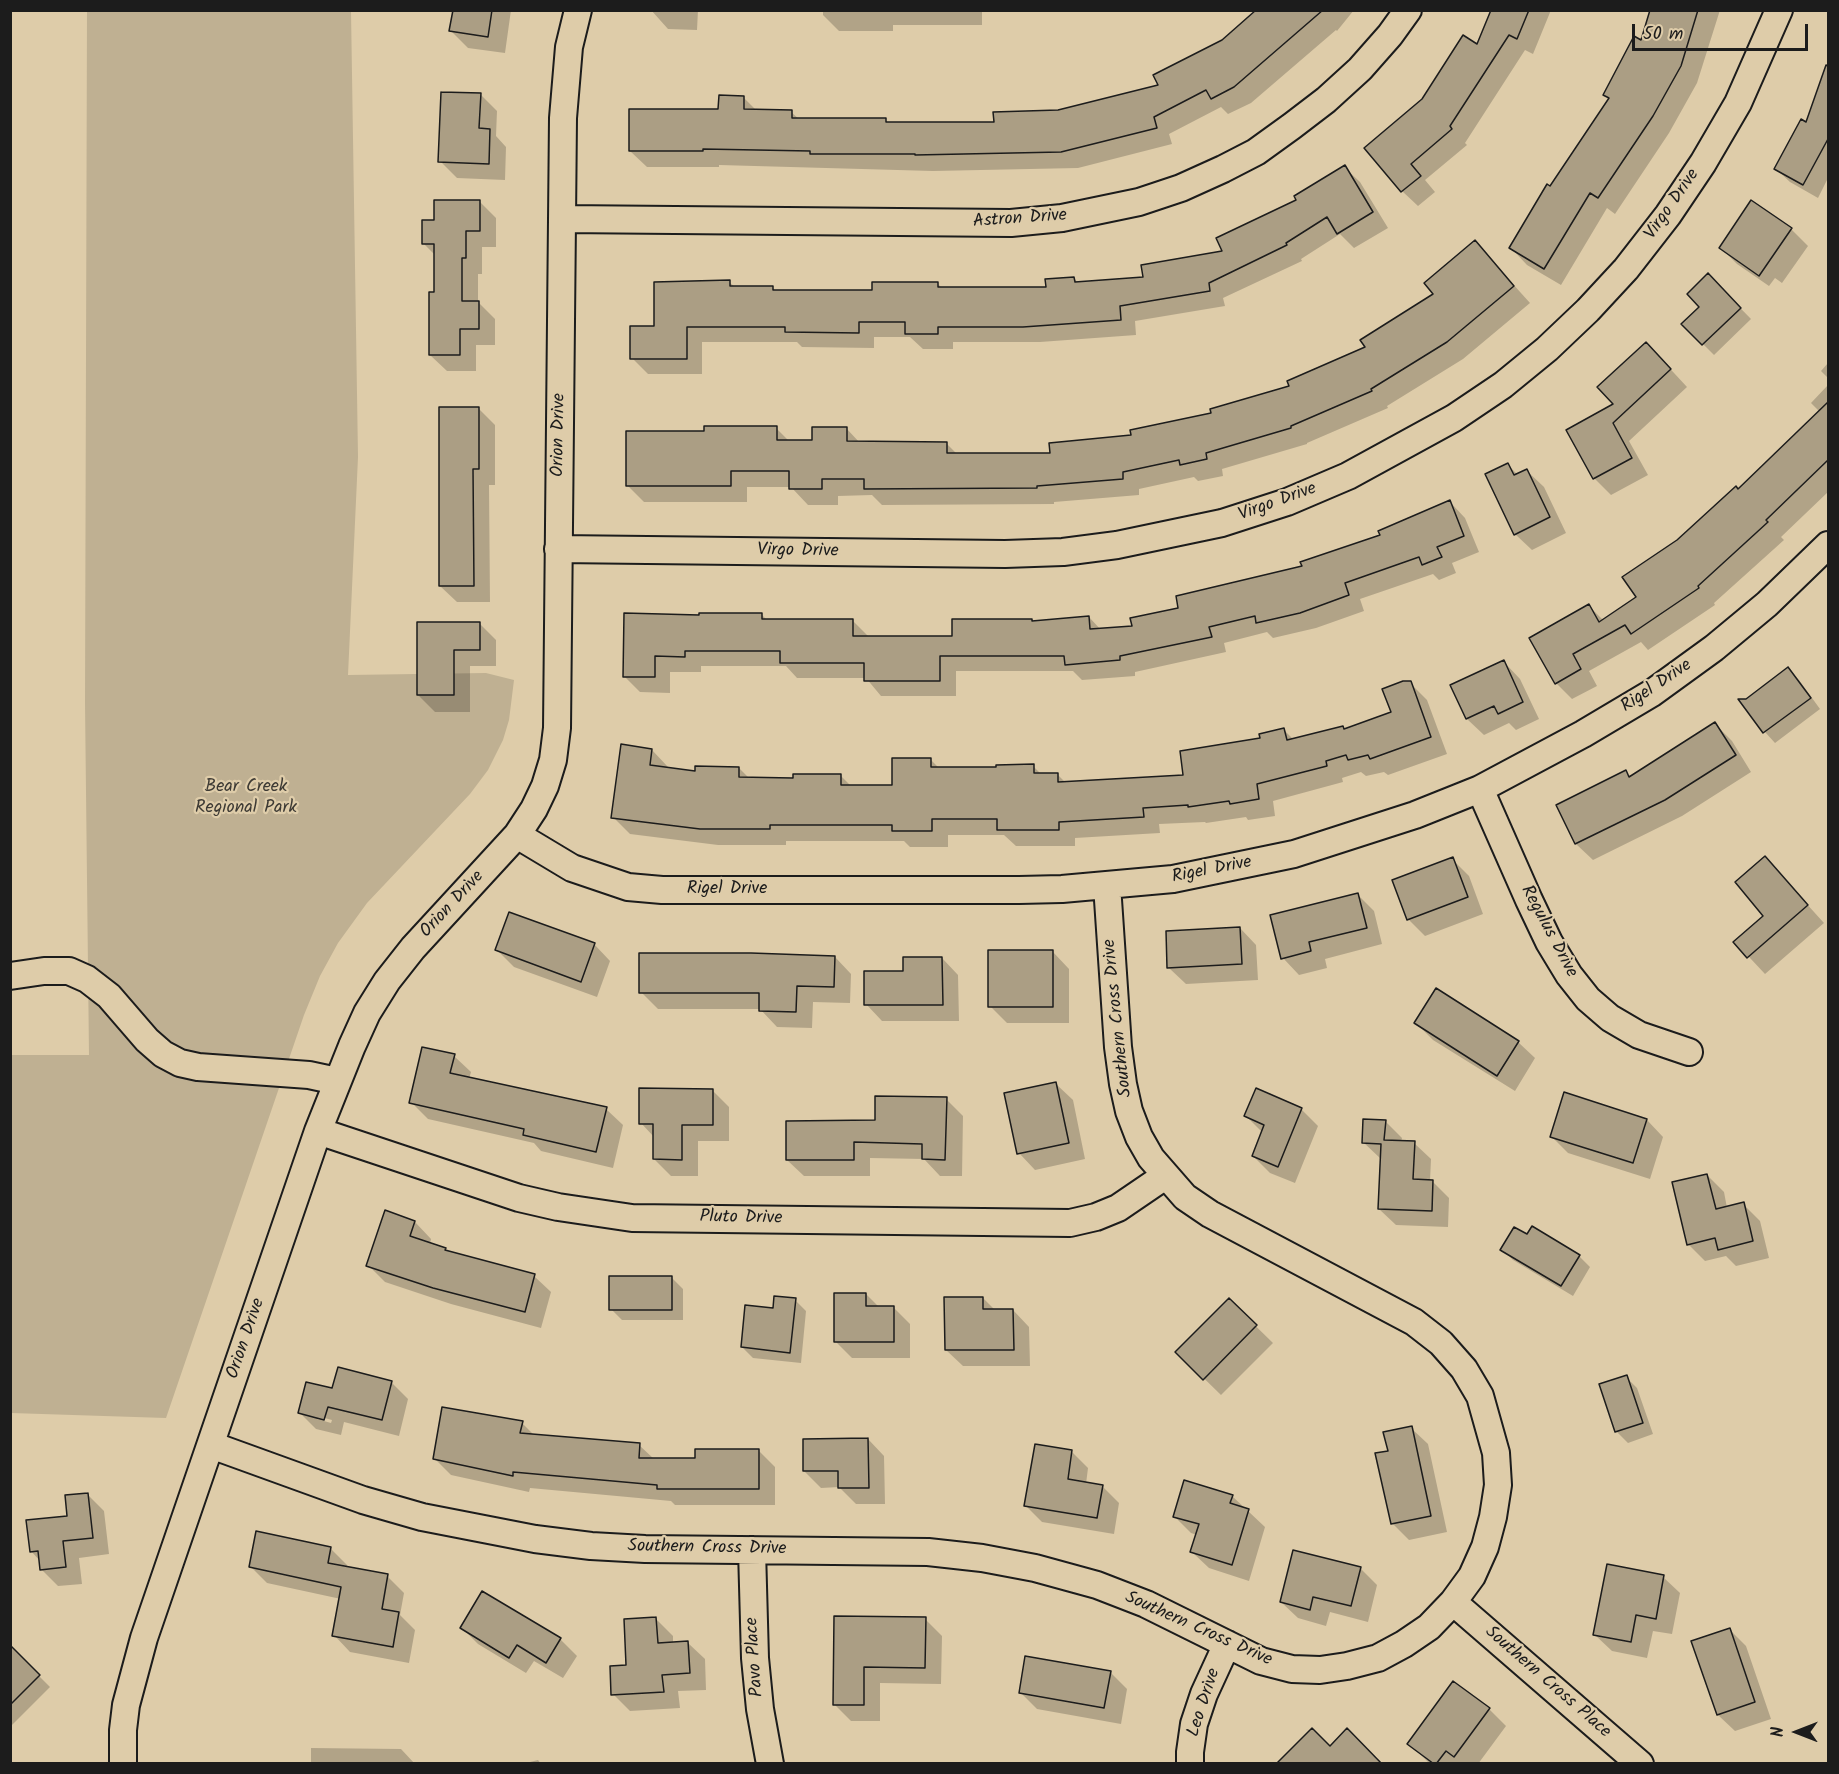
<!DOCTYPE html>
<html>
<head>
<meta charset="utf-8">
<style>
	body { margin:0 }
	#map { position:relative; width:1839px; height:1774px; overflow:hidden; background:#decca9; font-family:Kalam,sans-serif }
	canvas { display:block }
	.frame { position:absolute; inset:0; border:12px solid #1c1c1c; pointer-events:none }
	.north { position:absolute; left:1767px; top:1702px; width:60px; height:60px; -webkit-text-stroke:4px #decca9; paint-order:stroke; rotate:270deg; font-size:16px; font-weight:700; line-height:24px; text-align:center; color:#1c1c1c }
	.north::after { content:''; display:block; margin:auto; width:21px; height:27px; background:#1c1c1c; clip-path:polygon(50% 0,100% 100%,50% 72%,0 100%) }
	.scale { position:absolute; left:1632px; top:24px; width:176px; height:27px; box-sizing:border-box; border:3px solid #1c1c1c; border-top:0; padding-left:8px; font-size:18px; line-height:21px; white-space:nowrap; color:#1c1c1c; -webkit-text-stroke:4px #decca9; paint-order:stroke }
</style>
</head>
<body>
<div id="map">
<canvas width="1839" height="1774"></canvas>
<div class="frame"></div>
<div class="north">N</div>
<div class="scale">50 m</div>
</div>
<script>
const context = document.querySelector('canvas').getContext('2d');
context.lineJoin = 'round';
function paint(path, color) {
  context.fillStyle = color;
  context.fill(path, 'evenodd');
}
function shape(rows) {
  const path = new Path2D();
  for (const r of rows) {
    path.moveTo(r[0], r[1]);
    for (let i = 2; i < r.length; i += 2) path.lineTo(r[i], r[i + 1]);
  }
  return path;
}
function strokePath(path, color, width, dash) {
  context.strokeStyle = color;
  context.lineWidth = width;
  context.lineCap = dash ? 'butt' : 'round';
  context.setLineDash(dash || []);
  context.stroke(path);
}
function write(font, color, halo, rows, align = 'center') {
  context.font = font + ' Kalam,sans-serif';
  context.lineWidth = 4.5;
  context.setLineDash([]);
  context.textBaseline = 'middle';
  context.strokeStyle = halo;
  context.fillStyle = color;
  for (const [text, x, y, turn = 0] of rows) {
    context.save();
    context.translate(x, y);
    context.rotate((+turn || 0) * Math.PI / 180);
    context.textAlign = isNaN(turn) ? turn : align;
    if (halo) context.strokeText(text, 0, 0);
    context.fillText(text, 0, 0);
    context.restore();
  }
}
paint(shape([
	[87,11,351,11,358,457,348,675,486,673,514,680,509,720,503,740,488,770,470,794,367,903,338,943,320,976,304,1015,166,1418,11,1413,11,1055,89,1055,85,703]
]), '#bfb092');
paint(shape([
	[454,10,511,10,505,53,468,48,451,31],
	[651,10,698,10,697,30,668,29],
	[823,10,982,10,982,25,893,25,893,31,839,31,823,15],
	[1259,10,1354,10,1337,31,1336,30,1251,103,1228,114,1221,107,1169,134,1172,144,1078,168,933,171,719,165,719,167,647,167,630,151,720,111,743,97,757,111,791,112,800,120,885,120,889,123,995,123,1059,111,1160,86,1223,41],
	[1492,10,1551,10,1533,54,1525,50,1465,143,1467,145,1425,180,1435,192,1418,206,1402,191,1423,100,1478,47],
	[1652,10,1720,10,1697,83,1669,133,1615,214,1607,208,1561,285,1527,265,1511,248,1610,100,1605,95,1642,42],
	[1828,64,1828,178,1818,198,1790,182,1775,168,1806,124],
	[480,94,497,111,496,136,506,147,505,180,457,178,440,161],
	[1344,167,1360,182,1388,228,1354,248,1340,234,1301,259,1302,261,1223,298,1225,306,1135,321,1136,335,1040,342,953,342,953,349,923,349,910,337,874,337,874,348,802,347,797,342,702,342,702,374,648,374,632,358,655,328,729,282,735,287,772,287,776,291,873,291,937,283,942,288,1047,288,1074,278,1078,283,1145,279,1224,252],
	[479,201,496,218,496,247,482,247,482,274,478,274,478,302,495,319,495,345,476,345,476,371,447,371,430,355,436,293,436,256,424,244,436,221],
	[1791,229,1808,246,1782,283,1775,278,1769,286,1737,264,1721,248],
	[1475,242,1530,303,1463,359,1387,406,1388,408,1307,443,1307,444,1222,469,1223,476,1198,481,1194,477,1139,489,1139,495,1054,502,1054,504,882,505,872,495,838,496,838,505,808,505,791,487,747,487,747,502,644,502,627,485,705,432,776,428,790,442,814,442,846,428,860,443,946,443,957,454,1052,454,1133,437,1213,414,1291,387,1367,348,1436,295],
	[1708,275,1751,319,1714,355,1683,324,1701,307],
	[1662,360,1687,387,1629,441,1648,475,1611,495,1594,478,1568,431,1616,404],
	[1828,363,1828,378,1821,371],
	[1828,385,1828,492,1781,537,1784,540,1714,603,1715,605,1648,650,1641,642,1589,671,1597,686,1572,699,1556,683,1589,606,1604,621,1638,597,1678,541,1738,491,1820,412,1811,403],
	[478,408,495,425,495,485,489,485,490,602,457,602,440,586],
	[1507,464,1518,475,1527,471,1544,487,1566,533,1532,550,1515,534],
	[1450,502,1465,518,1479,552,1452,563,1456,573,1439,580,1433,574,1360,599,1364,611,1316,628,1273,638,1267,632,1224,643,1226,652,1135,672,1135,676,1082,680,1073,671,956,671,956,696,881,696,866,678,797,678,786,666,701,666,701,672,670,672,670,693,640,692,625,677,700,616,761,614,768,621,853,621,869,637,954,637,1032,620,1034,622,1089,617,1101,630,1134,627,1180,609,1303,567,1382,536],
	[418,623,479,623,496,640,496,666,470,666,470,712,435,712,418,695],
	[1504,662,1520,679,1539,719,1516,730,1509,723,1484,735,1467,719,1452,686],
	[1788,669,1799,680,1820,709,1775,743,1765,732,1741,700,1747,700],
	[1410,683,1427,700,1447,754,1388,775,1384,772,1366,776,1361,772,1342,778,1343,782,1273,801,1275,816,1248,820,1246,817,1206,823,1205,822,1159,824,1160,833,1075,838,1075,846,1016,846,1004,835,948,835,948,847,910,847,904,841,786,841,786,845,718,845,630,834,613,817,652,750,668,767,668,769,697,773,739,768,749,778,795,779,840,775,852,787,893,787,930,759,940,769,998,769,1033,766,1042,775,1057,774,1066,783,1185,777,1284,730,1294,740,1343,727,1346,730,1393,713],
	[1715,724,1732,741,1751,772,1682,816,1593,860,1576,844,1558,806,1625,772,1631,777],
	[1765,858,1824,923,1765,974,1735,942,1765,916],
	[1452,859,1469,876,1483,914,1425,936,1408,919],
	[1357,894,1374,911,1382,944,1325,959,1327,968,1299,975,1283,958],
	[1240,928,1256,945,1258,980,1186,984,1169,968],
	[594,944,610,961,597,997,514,967,497,950],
	[1053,952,1069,969,1069,1023,1007,1023,990,1006],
	[835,957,851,974,850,1003,813,1002,812,1028,777,1027,760,1009,658,1009,641,992],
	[942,958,958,975,959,1021,882,1021,866,1004,904,972],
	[1416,1023,1518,1042,1535,1058,1515,1091,1433,1040],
	[454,1056,471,1072,469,1079,606,1109,623,1125,613,1168,541,1151,534,1143,428,1119,411,1102],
	[1056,1084,1073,1100,1085,1159,1035,1170,1019,1153],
	[712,1090,729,1107,729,1141,698,1141,698,1176,671,1176,654,1159,654,1137,641,1123],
	[946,1099,963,1116,962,1176,940,1176,924,1159,870,1158,870,1176,804,1176,787,1160,876,1122],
	[1301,1109,1318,1126,1295,1183,1270,1173,1253,1156,1263,1133,1246,1116],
	[1647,1120,1663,1137,1650,1179,1568,1153,1551,1136],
	[1385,1121,1402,1138,1401,1142,1414,1143,1431,1159,1430,1181,1432,1181,1449,1198,1448,1227,1396,1225,1379,1209,1381,1159,1363,1142],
	[1707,1175,1724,1192,1727,1208,1743,1204,1760,1221,1769,1258,1736,1266,1726,1256,1705,1261,1688,1244],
	[415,1222,431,1239,430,1244,445,1249,449,1253,534,1276,551,1292,541,1328,451,1304,385,1282,368,1265],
	[1527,1236,1579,1256,1590,1267,1573,1296,1513,1260,1502,1249],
	[672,1278,683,1289,683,1320,622,1320,611,1309],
	[866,1294,879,1307,893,1307,910,1324,910,1358,852,1358,835,1341],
	[983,1298,995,1310,1013,1310,1029,1327,1030,1366,963,1366,946,1350],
	[795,1300,806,1311,801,1363,753,1358,742,1347],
	[1229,1300,1273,1343,1221,1395,1177,1352],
	[1626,1377,1637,1388,1653,1434,1628,1443,1617,1432,1601,1385],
	[391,1382,408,1399,399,1436,344,1422,341,1435,316,1429,299,1412,333,1390],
	[317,1416,332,1420,331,1423,317,1419],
	[522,1423,535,1436,639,1445,654,1459,697,1459,758,1450,775,1467,775,1505,675,1505,671,1501,530,1488,529,1492,451,1475,435,1459],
	[1411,1428,1428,1444,1447,1532,1409,1540,1392,1523,1389,1452],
	[868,1439,884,1456,885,1504,856,1504,839,1487,821,1488,804,1471],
	[1072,1452,1088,1468,1086,1484,1102,1486,1119,1503,1114,1534,1042,1522,1026,1506],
	[87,1494,104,1511,109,1554,79,1558,82,1584,58,1586,41,1569,40,1561,31,1551,68,1518],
	[1232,1496,1265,1527,1249,1581,1209,1568,1192,1552,1197,1535,1191,1533,1174,1516],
	[331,1549,347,1565,347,1568,387,1576,404,1593,400,1615,415,1630,409,1663,350,1652,334,1635,341,1599,267,1583,250,1566],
	[1360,1568,1377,1585,1368,1622,1330,1612,1326,1626,1298,1618,1281,1602],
	[1663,1577,1680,1593,1672,1634,1653,1631,1647,1658,1612,1651,1595,1635],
	[836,1617,925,1619,942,1636,941,1684,880,1683,880,1721,851,1721,834,1704],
	[656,1619,673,1636,673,1643,688,1643,705,1659,706,1690,678,1691,680,1708,630,1711,613,1694],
	[462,1628,560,1639,577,1656,563,1678,534,1661,526,1673,478,1644],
	[1729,1629,1746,1646,1771,1719,1735,1731,1718,1715,1693,1642],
	[10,1647,50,1687,12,1725,10,1723],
	[1111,1673,1127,1689,1121,1724,1037,1709,1020,1692],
	[1489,1709,1506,1726,1478,1764,1430,1764,1409,1743],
	[311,1748,401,1749,415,1764,311,1764],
	[538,1760,541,1764,522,1764]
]), '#0003');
const building = shape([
	[453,10,492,10,488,37,449,31,453,10],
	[1256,10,1323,10,1234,87,1211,99,1206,90,1154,117,1157,128,1061,152,915,155,915,154,810,154,810,151,703,149,703,151,629,151,629,109,718,109,719,95,744,96,744,109,792,110,792,118,886,118,886,122,994,122,993,112,1058,110,1158,85,1153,75,1222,40,1256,10],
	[1491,10,1529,10,1517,39,1509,35,1450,126,1452,129,1411,164,1421,176,1401,192,1364,148,1422,99,1463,35,1477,44,1491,10],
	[1650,10,1698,10,1681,66,1653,116,1598,198,1590,193,1544,269,1509,248,1547,184,1550,186,1609,98,1603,95,1634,36,1641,40,1650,10],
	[1826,65,1828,66,1828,139,1803,185,1774,169,1801,119,1806,122,1826,65],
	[441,92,481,93,479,128,490,129,489,164,438,162,441,92],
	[1345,165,1373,212,1337,234,1327,217,1286,243,1287,245,1209,283,1210,291,1120,306,1121,320,1023,327,938,327,938,334,905,334,905,322,859,322,859,333,785,332,785,327,687,327,687,359,630,359,630,326,654,326,654,282,730,280,730,286,773,286,773,290,872,290,872,282,938,282,938,287,1046,287,1045,279,1074,277,1075,282,1143,277,1141,265,1222,251,1216,238,1296,200,1294,196,1345,165],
	[434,200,480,200,480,231,466,231,466,258,462,258,462,301,479,301,479,329,460,329,460,355,429,355,429,292,434,292,434,244,422,244,422,220,434,220,434,200],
	[1751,200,1792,228,1759,276,1719,248,1751,200],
	[1475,240,1514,286,1447,342,1371,389,1372,391,1291,426,1291,428,1206,453,1207,459,1180,465,1179,460,1123,472,1123,479,1037,486,1037,488,864,489,864,479,822,479,822,489,789,489,789,471,731,471,731,486,626,486,626,431,704,431,704,426,777,426,777,440,812,440,812,427,847,427,847,441,947,442,947,453,1050,453,1049,443,1131,435,1130,430,1211,413,1210,409,1289,386,1287,381,1365,347,1360,340,1433,294,1424,283,1475,240],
	[1708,273,1741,308,1702,345,1681,324,1699,307,1687,294,1708,273],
	[1646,342,1671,369,1613,423,1632,458,1593,479,1566,430,1613,404,1597,387,1646,342],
	[1828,402,1828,460,1766,520,1768,522,1698,586,1699,588,1631,634,1625,625,1573,654,1581,669,1555,684,1529,638,1589,604,1599,622,1636,597,1622,577,1677,540,1736,486,1738,489,1828,402],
	[439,407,479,407,479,469,473,469,474,586,439,586,439,407],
	[1508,463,1514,475,1527,469,1550,517,1514,535,1485,474,1508,463],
	[1450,500,1464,536,1437,547,1442,557,1422,565,1419,557,1345,583,1349,595,1300,613,1256,623,1255,616,1209,627,1212,637,1120,656,1120,660,1065,665,1064,656,940,656,940,681,864,681,864,663,780,663,780,651,685,651,685,657,655,656,655,677,623,677,624,613,699,615,699,613,762,613,762,619,853,619,853,636,952,636,952,619,1032,619,1032,621,1089,616,1090,629,1132,626,1130,618,1178,608,1176,596,1302,566,1300,562,1380,535,1378,531,1450,500],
	[417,622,480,622,480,650,454,650,454,695,417,695,417,622],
	[1504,660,1523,702,1498,714,1494,706,1466,719,1450,685,1504,660],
	[1788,667,1811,698,1763,733,1738,699,1746,699,1788,667],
	[1403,681,1411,681,1431,737,1370,759,1368,755,1348,760,1346,755,1326,761,1327,766,1257,784,1259,799,1230,804,1229,801,1188,807,1188,805,1143,808,1144,817,1059,822,1059,830,997,830,997,819,932,819,932,831,892,831,892,825,770,825,770,829,700,829,611,818,621,744,652,749,650,765,695,771,695,766,739,767,739,777,793,778,793,774,841,774,841,785,892,785,892,758,931,758,931,767,996,767,996,765,1034,764,1034,773,1058,773,1058,782,1183,775,1180,751,1260,738,1259,734,1284,728,1287,740,1343,726,1344,729,1391,712,1382,689,1403,681],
	[1715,722,1736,755,1665,800,1575,844,1556,805,1626,770,1629,777,1715,722],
	[1765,856,1808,905,1747,958,1733,942,1763,916,1735,882,1765,856],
	[1453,857,1468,897,1407,920,1392,880,1453,857],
	[1358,893,1367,928,1309,942,1311,951,1281,959,1270,915,1358,893],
	[509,912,595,943,581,982,495,950,509,912],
	[1240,927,1242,964,1167,968,1166,931,1240,927],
	[988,950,1053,950,1053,1007,988,1007,988,950],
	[639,953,751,953,835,956,834,987,797,986,796,1012,759,1011,759,993,639,993,639,953],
	[903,957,942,957,943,1005,864,1005,864,971,903,971,903,957],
	[1436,988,1519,1041,1497,1076,1414,1023,1436,988],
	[422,1047,455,1054,450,1073,607,1107,596,1152,523,1135,524,1129,409,1103,422,1047],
	[1056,1082,1069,1143,1017,1154,1004,1093,1056,1082],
	[639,1088,713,1089,713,1125,682,1125,682,1160,653,1159,653,1124,639,1124,639,1088],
	[1256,1088,1302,1108,1278,1167,1252,1156,1264,1125,1244,1116,1256,1088],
	[1564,1092,1647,1119,1633,1163,1550,1137,1564,1092],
	[875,1096,947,1097,945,1160,922,1159,922,1144,854,1142,854,1160,786,1160,786,1121,875,1120,875,1096],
	[1363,1119,1386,1120,1384,1140,1415,1141,1413,1179,1433,1180,1432,1211,1378,1209,1381,1144,1362,1143,1363,1119],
	[1707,1174,1716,1209,1744,1202,1753,1241,1718,1250,1715,1238,1687,1245,1672,1182,1707,1174],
	[385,1210,415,1221,410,1236,446,1248,445,1250,535,1274,525,1312,433,1288,366,1266,385,1210],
	[1532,1226,1580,1255,1561,1286,1500,1250,1514,1227,1527,1234,1532,1226],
	[609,1276,672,1276,672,1310,609,1310,609,1276],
	[834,1293,866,1293,866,1306,894,1306,894,1342,834,1342,834,1293],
	[774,1296,796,1298,790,1353,741,1347,745,1305,773,1308,774,1296],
	[944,1297,983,1297,983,1309,1013,1309,1014,1350,945,1350,944,1297],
	[1229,1298,1257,1325,1203,1380,1175,1352,1229,1298],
	[338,1367,392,1381,382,1420,328,1407,324,1420,298,1413,306,1382,332,1388,338,1367],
	[1627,1375,1643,1423,1615,1432,1599,1384,1627,1375],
	[442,1407,523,1421,520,1433,640,1443,639,1458,695,1458,695,1449,759,1449,759,1489,657,1489,657,1485,513,1472,513,1476,433,1459,442,1407],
	[1412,1426,1431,1516,1391,1524,1375,1453,1388,1451,1383,1432,1412,1426],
	[868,1438,869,1488,838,1488,838,1471,803,1471,803,1439,868,1438],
	[1035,1444,1072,1450,1068,1479,1103,1485,1097,1518,1024,1506,1035,1444],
	[1184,1480,1233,1495,1230,1503,1249,1509,1232,1565,1190,1552,1199,1524,1173,1517,1184,1480],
	[88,1493,93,1538,63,1541,66,1567,40,1570,38,1551,30,1552,26,1520,67,1516,65,1495,88,1493],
	[256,1531,331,1547,328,1563,388,1574,382,1609,399,1612,393,1647,332,1636,341,1587,249,1567,256,1531],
	[1293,1550,1361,1567,1351,1606,1313,1597,1310,1610,1280,1602,1293,1550],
	[1607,1564,1664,1575,1656,1619,1636,1615,1631,1642,1593,1635,1607,1564],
	[482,1591,561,1638,546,1663,517,1645,509,1658,460,1628,482,1591],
	[834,1616,926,1617,925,1668,864,1667,864,1705,833,1705,834,1616],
	[656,1617,658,1643,688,1641,690,1673,662,1675,664,1692,611,1695,610,1666,626,1665,624,1619,656,1617],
	[1730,1628,1755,1702,1717,1715,1691,1641,1730,1628],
	[10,1645,40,1675,10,1705,10,1645],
	[1025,1656,1111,1671,1104,1708,1019,1693,1025,1656],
	[1453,1681,1490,1708,1454,1757,1446,1751,1436,1764,1434,1764,1407,1744,1453,1681],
	[1312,1728,1330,1746,1347,1728,1382,1764,1276,1764,1312,1728]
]);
paint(building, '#ab9e84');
strokePath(building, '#1c1c1c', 1.5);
const minor = shape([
	[563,219,1011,223,1062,218,1139,202,1181,188,1223,169,1256,152,1292,126,1326,100,1360,69,1390,35,1408,10],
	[558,549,1005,554,1063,552,1117,545,1222,523,1287,502,1348,476,1454,418,1503,385,1547,349,1588,310,1626,269,1668,215,1703,163,1738,103,1779,10],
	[1480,789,1529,900,1549,942,1569,975,1588,999,1610,1018,1639,1035,1689,1052],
	[517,835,572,868,628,887,662,890,1019,890,1062,889,1173,879,1294,854,1415,815,1480,789,1583,734,1652,693,1714,648,1767,604,1828,545],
	[10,976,44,971,69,971,87,979,109,996,147,1040,163,1054,180,1063,198,1067,309,1075,337,1081],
	[318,1131,519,1198,558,1207,632,1218,1070,1223,1096,1217,1118,1208,1165,1176],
	[211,1445,363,1500,422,1517,535,1539,591,1546,645,1549,928,1552,982,1558,1035,1568,1097,1585,1146,1604,1261,1661,1292,1669,1320,1670,1347,1666,1378,1658,1404,1644,1429,1627,1453,1602,1472,1576,1485,1547,1493,1517,1498,1485,1496,1453,1480,1396,1464,1369,1441,1343,1414,1322,1210,1214,1185,1197,1151,1158,1139,1137,1129,1111,1123,1084,1118,1047,1107,885],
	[752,1550,755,1658,760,1709,770,1764],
	[1453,1602,1640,1764],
	[123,1764,123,1730,126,1705,144,1638,318,1131,352,1046,367,1013,387,981,413,948,517,835,534,809,545,786,553,760,557,728,563,118,569,47,578,10],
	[1190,1764,1190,1752,1194,1724,1204,1694,1227,1644]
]);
strokePath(minor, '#1c1c1c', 30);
strokePath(minor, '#decca9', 26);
write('18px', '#1c1c1c', '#decca9', [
	["Virgo Drive",1673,205,-55],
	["Astron Drive",1020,220,-4],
	["Orion Drive",560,435,-89],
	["Virgo Drive",1278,503,-20],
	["Virgo Drive",798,552,1],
	["Rigel Drive",1657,687,-34],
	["Rigel Drive",1212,871,-11],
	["Rigel Drive",727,890],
	["Orion Drive",453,905,-47],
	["Regulus Drive",1548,932,62],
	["Southern Cross Drive",1119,1018,-96],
	["Pluto Drive",741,1219,1],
	["Orion Drive",247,1339,-71],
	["Southern Cross Drive",707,1549,1],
	["Southern Cross Drive",1198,1630,24],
	["Pavo Place",756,1657,-94],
	["Southern Cross Place",1547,1683,41],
	["Leo Drive",1205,1703,-72]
]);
write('18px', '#3d3a34', '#decca9', [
	["Bear Creek",246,788],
	["Regional Park",246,809]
]);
</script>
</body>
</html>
